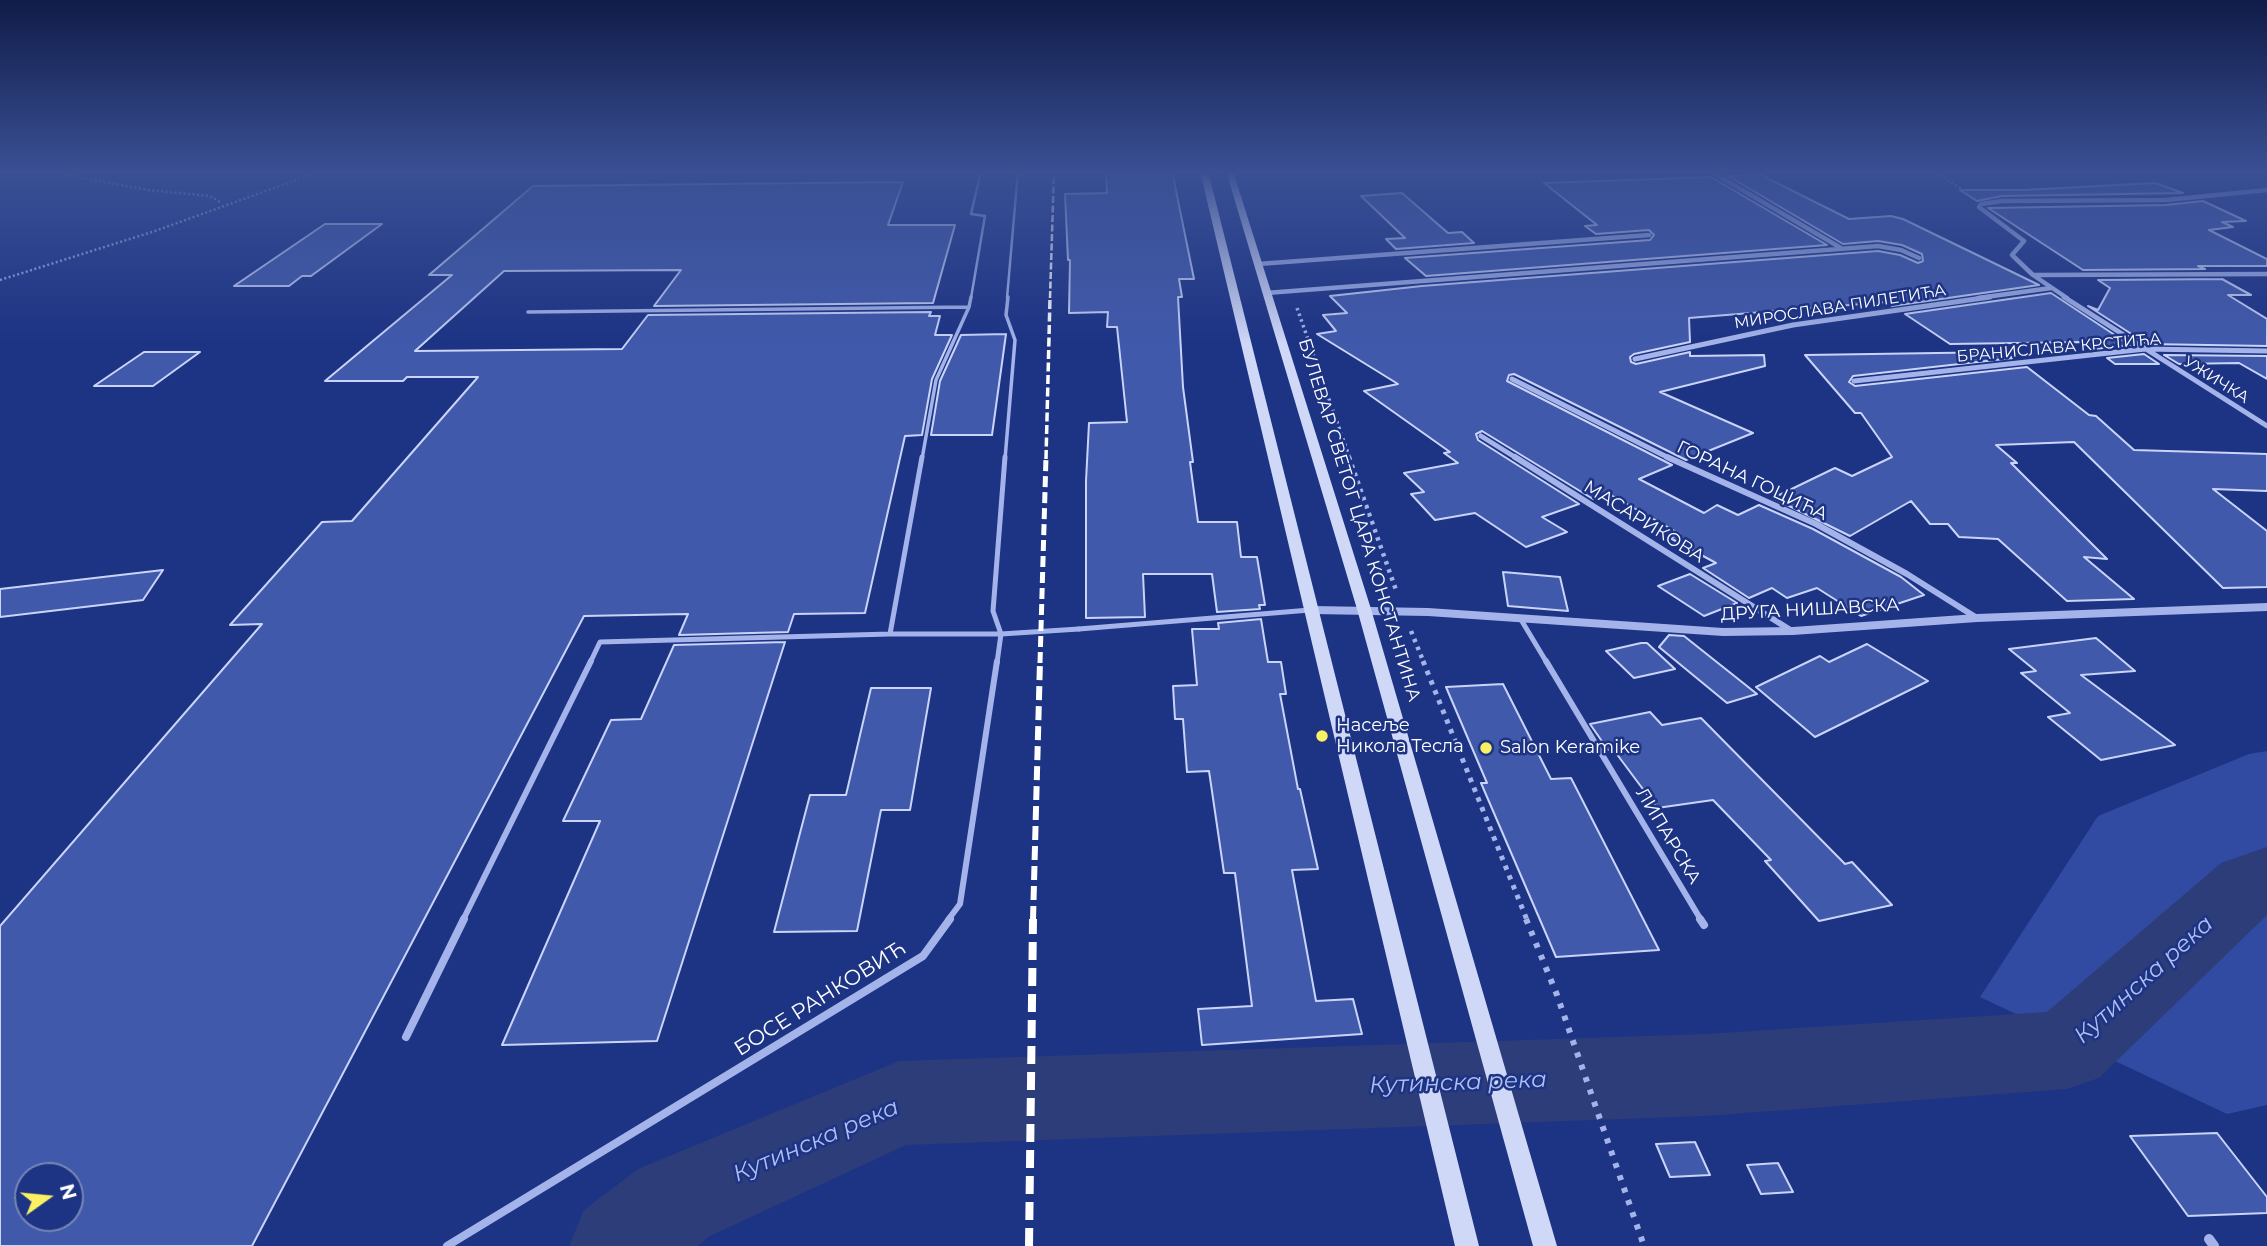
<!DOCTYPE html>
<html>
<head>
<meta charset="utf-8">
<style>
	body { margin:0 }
	#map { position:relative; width:2267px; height:1246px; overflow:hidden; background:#1d3384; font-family:Montserrat,sans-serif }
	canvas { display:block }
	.north { position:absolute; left:14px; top:1162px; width:70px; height:70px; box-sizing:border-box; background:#1d3384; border:2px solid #7785b5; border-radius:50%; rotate:75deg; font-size:19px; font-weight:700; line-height:28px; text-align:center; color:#fff }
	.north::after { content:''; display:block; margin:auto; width:24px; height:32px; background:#faf063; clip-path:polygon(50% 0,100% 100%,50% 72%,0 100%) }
</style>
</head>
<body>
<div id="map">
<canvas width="2267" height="1246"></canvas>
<div class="north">N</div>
</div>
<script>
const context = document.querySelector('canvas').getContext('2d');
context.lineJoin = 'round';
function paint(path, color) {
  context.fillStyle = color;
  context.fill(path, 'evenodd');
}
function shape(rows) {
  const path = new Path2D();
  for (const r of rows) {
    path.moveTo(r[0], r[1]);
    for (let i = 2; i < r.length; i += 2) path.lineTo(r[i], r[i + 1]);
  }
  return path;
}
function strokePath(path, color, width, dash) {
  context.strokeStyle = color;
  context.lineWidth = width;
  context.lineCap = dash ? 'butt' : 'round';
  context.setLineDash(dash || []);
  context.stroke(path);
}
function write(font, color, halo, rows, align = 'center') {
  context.font = font + ' Montserrat,sans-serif';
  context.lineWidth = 5;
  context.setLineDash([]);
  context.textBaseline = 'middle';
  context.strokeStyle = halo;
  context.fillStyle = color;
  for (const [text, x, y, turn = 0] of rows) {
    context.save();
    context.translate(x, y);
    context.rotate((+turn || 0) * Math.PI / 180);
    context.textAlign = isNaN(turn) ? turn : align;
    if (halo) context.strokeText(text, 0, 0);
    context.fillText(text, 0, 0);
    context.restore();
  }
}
paint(shape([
	[2267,751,2267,1105,2227,1114,1980,997,2098,816,2249,754]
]), '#314ba2');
paint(shape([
	[2267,847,2267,915,2099,1078,2067,1089,1705,1116,906,1145,708,1237,698,1246,569,1246,584,1210,638,1169,899,1061,1705,1034,2047,1012,2221,863,2267,847]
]), '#2d3d7a');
const building = shape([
	[1106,171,1172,171,1194,279,1179,279,1182,297,1178,297,1183,387,1193,462,1190,462,1198,522,1237,522,1241,557,1257,557,1265,605,1259,605,1260,609,1217,612,1212,574,1143,574,1145,617,1086,618,1086,481,1089,423,1127,422,1117,327,1107,327,1108,312,1069,313,1070,260,1068,260,1065,194,1107,193,1106,171],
	[1759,174,1849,219,1891,216,1903,219,2039,285,1892,306,1887,302,1689,318,1690,342,1634,354,1630,357,1631,362,1636,364,1690,352,1690,356,1764,355,1765,366,1660,392,1753,433,1686,460,1514,374,1509,375,1507,381,1672,465,1639,479,1704,513,1717,505,1738,515,1759,505,1813,529,1901,577,1924,595,1861,616,1817,588,1787,598,1772,588,1749,598,1703,568,1716,563,1670,538,1680,534,1609,494,1593,499,1482,431,1476,434,1478,440,1579,504,1542,517,1567,532,1526,547,1475,513,1435,520,1411,494,1424,492,1404,473,1458,463,1444,453,1450,452,1364,391,1398,384,1317,334,1336,331,1323,315,1347,313,1330,296,1422,286,1878,251,1900,255,1918,263,1923,261,1922,254,1902,245,1878,241,1843,244,1728,176,1759,174],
	[1711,177,1827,245,1426,276,1405,258,1650,240,1654,235,1649,230,1596,234,1585,226,1597,225,1544,183,1711,177],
	[903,182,888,225,955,225,933,303,654,306,681,270,504,271,415,351,622,349,648,315,931,312,929,316,940,316,935,335,952,335,932,379,922,435,905,436,865,613,794,614,788,632,679,635,688,614,584,616,252,1246,0,1246,0,926,262,624,230,625,322,522,352,521,478,377,407,377,403,381,325,381,452,275,429,275,533,186,903,182],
	[28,1176,70,1176,70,1218,28,1218,28,1176],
	[2155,183,2183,193,2002,196,1977,201,1960,190,2023,190,2155,183],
	[1402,193,1448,233,1462,232,1474,243,1396,249,1386,239,1405,238,1361,196,1402,193],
	[2203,201,2246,221,2222,222,2233,227,2209,230,2267,259,2267,266,2198,266,2205,269,2083,270,1988,208,2166,205,2203,201],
	[325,224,382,224,311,276,302,276,289,286,234,286,325,224],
	[2222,279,2251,295,2228,295,2267,319,2267,346,2147,344,2088,306,2098,310,2110,288,2098,280,2222,279],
	[2051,293,2130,345,2094,349,2083,342,1950,344,1905,314,2051,293],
	[1006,334,992,435,931,435,940,381,961,335,1006,334],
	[144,352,200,352,153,386,94,386,144,352],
	[2004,352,2013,358,1853,376,1849,382,1855,386,2027,367,2089,415,2096,416,2134,450,2267,454,2267,491,2213,489,2267,531,2267,587,2223,588,2074,442,1996,445,2017,463,2011,463,2107,559,2084,557,2134,599,2067,601,1998,539,1959,537,1948,524,1930,524,1911,501,1850,536,1773,498,1835,468,1852,476,1892,457,1861,413,1855,413,1805,355,2004,352],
	[2144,354,2159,364,2115,364,2107,358,2144,354],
	[2164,355,2267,356,2267,379,2239,363,2179,364,2164,355],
	[163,570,143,600,0,617,0,589,163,570],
	[1503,572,1560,577,1568,611,1508,606,1503,572],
	[1690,574,1737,603,1704,616,1658,586,1690,574],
	[1261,619,1268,662,1281,662,1286,694,1280,694,1298,789,1300,789,1318,869,1292,870,1316,1001,1353,999,1362,1034,1202,1045,1198,1009,1252,1006,1235,873,1224,873,1209,771,1187,772,1183,719,1175,719,1173,686,1197,685,1192,629,1219,629,1218,623,1261,619],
	[1669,635,1684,636,1757,694,1727,703,1659,647,1669,635],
	[2096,638,2135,671,2081,675,2175,745,2101,760,2048,717,2070,713,2021,673,2036,671,2009,649,2096,638],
	[785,642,657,1041,502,1045,600,821,563,821,611,720,641,719,674,645,785,642],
	[1641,643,1647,643,1675,669,1634,678,1606,651,1641,643],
	[1867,644,1928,681,1815,737,1756,687,1820,656,1829,662,1867,644],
	[1503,684,1551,779,1571,778,1659,950,1556,957,1481,783,1487,783,1446,687,1503,684],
	[871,688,931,688,910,810,881,810,857,931,774,932,810,795,846,795,871,688],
	[1650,712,1662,725,1701,718,1845,864,1852,862,1892,905,1819,921,1765,861,1771,860,1713,800,1657,808,1613,749,1608,750,1590,724,1650,712],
	[2217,1133,2267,1197,2267,1213,2188,1216,2130,1136,2217,1133],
	[1695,1142,1710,1175,1670,1177,1656,1144,1695,1142],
	[1778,1163,1793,1192,1761,1194,1747,1165,1778,1163]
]);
paint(building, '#4159ab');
strokePath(building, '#c9d4f8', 2);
strokePath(shape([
	[46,171,147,190,210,196,220,202,219,204],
	[1932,171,1967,192],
	[0,280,155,231,321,171]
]), '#a4b4ea', 2.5, [2, 2.5]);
strokePath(shape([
	[1297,308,1350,459]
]), '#a4b4ea', 3.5, [2.5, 3.5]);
strokePath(shape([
	[1349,457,1396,590],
	[1411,631,1424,663]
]), '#a4b4ea', 4.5, [3.5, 5]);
strokePath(shape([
	[1423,661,1527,920]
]), '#a4b4ea', 5, [4.5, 6]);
strokePath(shape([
	[1526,919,1557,995,1644,1246]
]), '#a4b4ea', 6, [5, 8]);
strokePath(shape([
	[971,298,985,216,971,214,981,171],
	[1007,298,1018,171]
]), '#a4b4ea', 2.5);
strokePath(shape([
	[528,312,969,307],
	[922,459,936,380,969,307,971,297],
	[1005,459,1015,340,1006,315,1008,297]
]), '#a4b4ea', 3.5);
strokePath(shape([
	[1520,618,1547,663],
	[1079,629,1310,610],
	[890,634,922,457],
	[590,663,600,642,890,634,1001,634],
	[997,663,1001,634,993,611,1005,457]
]), '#a4b4ea', 5);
strokePath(shape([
	[1546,661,1701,920],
	[463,920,591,661],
	[948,920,960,904,997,661]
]), '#a4b4ea', 6);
strokePath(shape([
	[1700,919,1704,925],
	[406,1037,464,919],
	[447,1246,923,956,950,919]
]), '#a4b4ea', 8);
strokePath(shape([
	[1001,634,1079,629]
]), '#a4b4ea', 5);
strokePath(shape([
	[1710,171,1841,248],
	[1258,264,1649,235],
	[2034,275,2267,274],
	[1266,293,1878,246,1901,250,1919,258],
	[1978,298,2051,288],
	[2067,298,2033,275,2012,255,2024,241,1979,207,1981,204,2002,201,2166,200,2267,190]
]), '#a4b4ea', 4.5);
strokePath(shape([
	[2064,297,2267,426],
	[1635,359,1793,325,1990,297],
	[1512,379,1671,459],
	[1854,381,2145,349,2267,351],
	[1481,436,1518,459]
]), '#a4b4ea', 5);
strokePath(shape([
	[1515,457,1792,631],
	[1667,457,1816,524,1907,574,1977,618]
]), '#a4b4ea', 6);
strokePath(shape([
	[2209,1239,2214,1246]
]), '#a4b4ea', 10);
paint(shape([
	[2267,603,2267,611,1977,622,1793,635,1723,636,1428,616,1313,614,1307,610,1313,606,1428,608,1723,628,1793,627,1977,614,2267,603]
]), '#a4b4ea');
paint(shape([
	[1200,171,1208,171,1479,1246,1455,1246,1200,171],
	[1226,171,1233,171,1371,609,1557,1246,1533,1246,1357,609,1226,171]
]), '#d0d8f8');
strokePath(shape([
	[1050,298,1054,171]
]), '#fff', 2.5, [7, 2.5]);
strokePath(shape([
	[1046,459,1050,297]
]), '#fff', 3.5, [9, 3.5]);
strokePath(shape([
	[1040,663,1046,457]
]), '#fff', 5, [11, 5]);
strokePath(shape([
	[1033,920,1040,661]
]), '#fff', 6, [14, 6]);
strokePath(shape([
	[1029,1246,1033,919]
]), '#fff', 8, [18, 8]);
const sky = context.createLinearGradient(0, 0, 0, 345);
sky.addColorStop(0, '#101c49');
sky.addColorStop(0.5, '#3a5094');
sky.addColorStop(1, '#3a509400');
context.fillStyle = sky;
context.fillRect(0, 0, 2267, 345);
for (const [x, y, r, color] of [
	[1322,736,7,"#faf063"],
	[1486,748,7,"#faf063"]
]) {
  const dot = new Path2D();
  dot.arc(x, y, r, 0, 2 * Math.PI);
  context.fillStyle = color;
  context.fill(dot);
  strokePath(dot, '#1d3384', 2.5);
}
write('16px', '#fff', '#1d3384', [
	["МИРОСЛАВА ПИЛЕТИЋА",1840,307,-9],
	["БРАНИСЛАВА КРСТИЋА",2059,348,-5],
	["УЖИЧКА",2216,380,32]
]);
write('18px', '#fff', '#1d3384', [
	["ГОРАНА ГОЦИЋА",1752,481,25],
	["БУЛЕВАР СВЕТОГ ЦАРА КОНСТАНТИНА",1359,520,73],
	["МАСАРИКОВА",1644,522,32],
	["ДРУГА НИШАВСКА",1810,610,-3],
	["ЛИПАРСКА",1668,836,59]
]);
write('18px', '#fff', '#1d3384', [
	["Насеље",1336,726],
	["Никола Тесла",1336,747],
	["Salon Keramike",1500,748]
], 'left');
write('21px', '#fff', '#1d3384', [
	["БОСЕ РАНКОВИЋ",820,999,-32]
]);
write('italic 23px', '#b0bff2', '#1d3384', [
	["Кутинска река",2144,980,-42],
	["Кутинска река",1458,1083,-2],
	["Кутинска река",816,1141,-23]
]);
</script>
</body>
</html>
